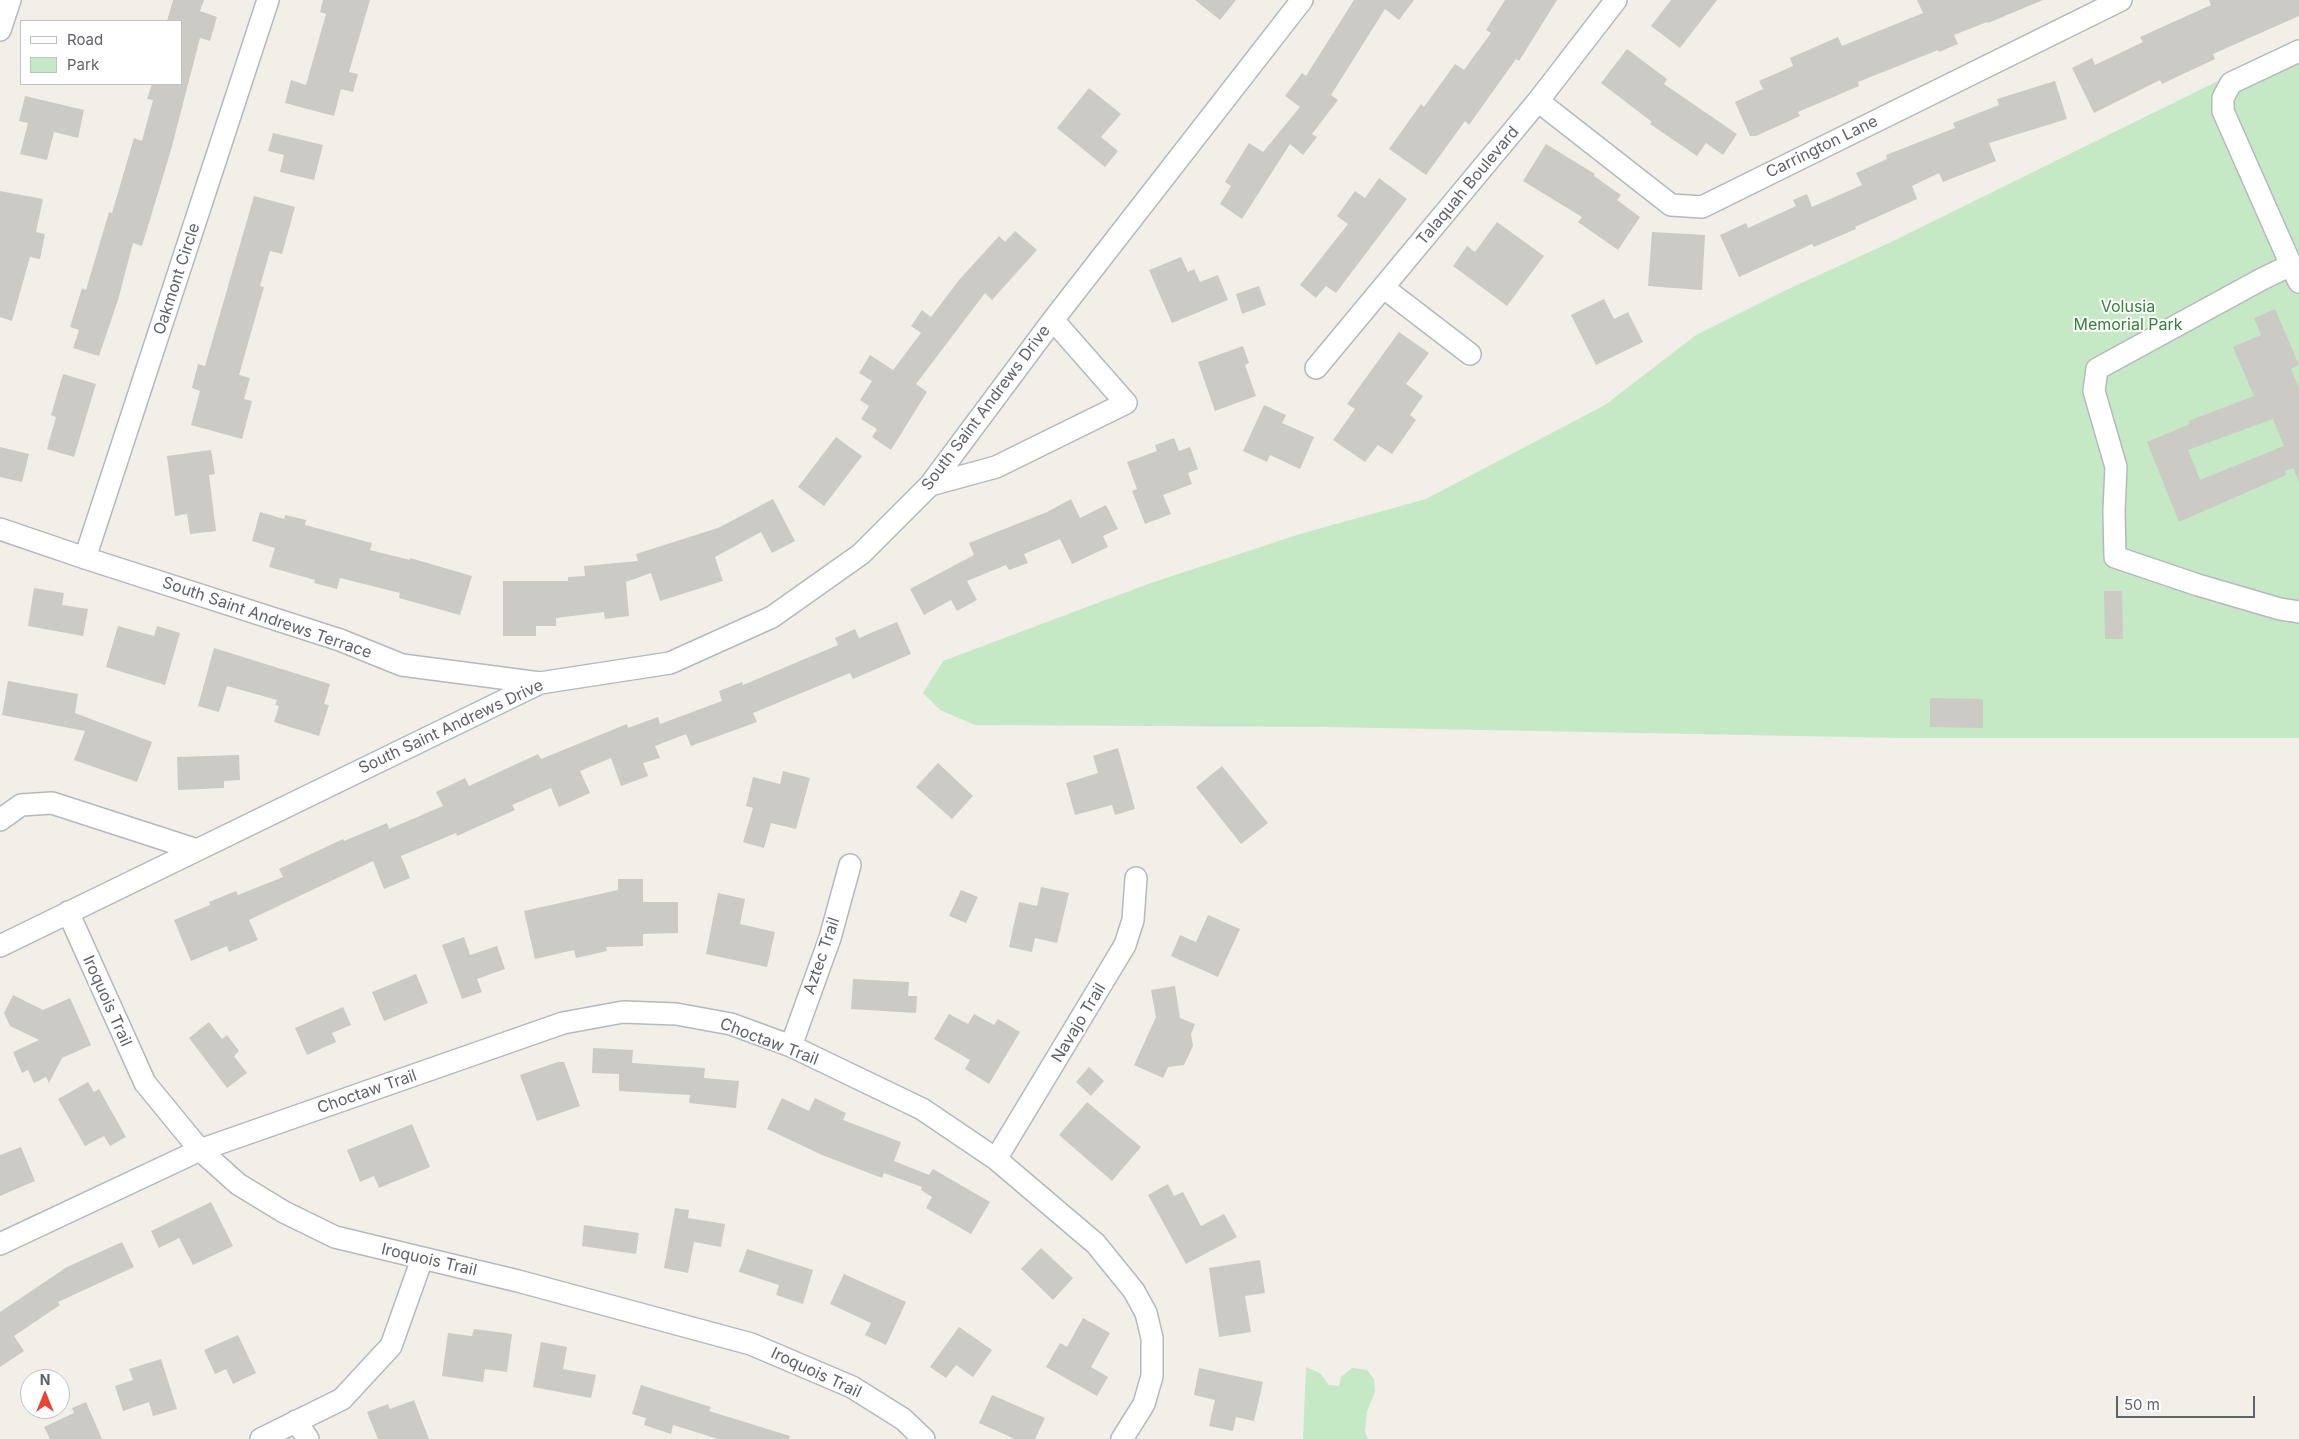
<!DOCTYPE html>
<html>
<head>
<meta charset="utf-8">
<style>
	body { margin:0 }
	#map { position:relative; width:2299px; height:1439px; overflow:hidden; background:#f1efe8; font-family:Inter,sans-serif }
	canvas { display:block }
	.legend { position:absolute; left:20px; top:20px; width:162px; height:65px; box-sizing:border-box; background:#fff; border:1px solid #bfc1c3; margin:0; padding:6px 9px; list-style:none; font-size:15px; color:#5f6368 }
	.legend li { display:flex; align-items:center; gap:10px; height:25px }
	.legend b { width:25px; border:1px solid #bfc1c3 }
	.north { position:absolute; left:20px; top:1369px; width:50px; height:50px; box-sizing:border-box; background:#fff; border:1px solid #bfc1c3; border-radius:50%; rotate:0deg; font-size:14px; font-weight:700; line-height:20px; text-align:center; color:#5f6368 }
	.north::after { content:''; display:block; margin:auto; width:18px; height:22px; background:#ea4335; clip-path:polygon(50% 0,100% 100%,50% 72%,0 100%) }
	.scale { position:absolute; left:2116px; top:1396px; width:139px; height:22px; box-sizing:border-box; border:2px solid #5f6368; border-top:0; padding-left:6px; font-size:15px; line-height:18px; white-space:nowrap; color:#5f6368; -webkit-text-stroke:4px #fff; paint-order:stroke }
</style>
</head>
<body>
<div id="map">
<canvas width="2299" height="1439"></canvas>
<ul class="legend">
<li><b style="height:6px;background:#fff"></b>Road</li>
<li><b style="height:14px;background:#c5e8c5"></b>Park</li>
</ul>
<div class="north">N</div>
<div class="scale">50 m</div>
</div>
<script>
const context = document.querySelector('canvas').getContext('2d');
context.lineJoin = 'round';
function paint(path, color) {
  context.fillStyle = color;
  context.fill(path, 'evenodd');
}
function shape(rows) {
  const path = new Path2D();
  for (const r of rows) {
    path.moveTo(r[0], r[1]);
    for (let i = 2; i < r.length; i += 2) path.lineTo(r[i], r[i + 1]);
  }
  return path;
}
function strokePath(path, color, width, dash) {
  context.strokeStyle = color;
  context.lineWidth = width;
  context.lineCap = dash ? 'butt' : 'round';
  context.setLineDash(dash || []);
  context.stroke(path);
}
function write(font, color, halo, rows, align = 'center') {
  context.font = font + ' Inter,sans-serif';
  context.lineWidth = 4;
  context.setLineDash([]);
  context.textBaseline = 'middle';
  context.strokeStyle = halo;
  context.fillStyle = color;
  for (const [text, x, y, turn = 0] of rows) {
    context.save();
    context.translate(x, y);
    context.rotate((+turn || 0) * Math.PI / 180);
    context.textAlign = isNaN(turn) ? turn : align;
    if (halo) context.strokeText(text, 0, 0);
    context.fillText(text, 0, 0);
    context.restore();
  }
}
paint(shape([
	[2299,41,2299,738,1902,738,1328,727,975,725,940,710,923,693,943,661,1148,584,1300,534,1426,499,1605,405,1696,335,1784,291,1887,244],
	[1306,1367,1320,1373,1329,1385,1339,1386,1341,1377,1352,1368,1367,1370,1374,1379,1375,1392,1367,1411,1365,1432,1368,1439,1303,1439]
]), '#c5e8c5');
paint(shape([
	[173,0,204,0,200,11,217,17,210,41,200,38,171,150,142,246,133,243,118,300,99,356,73,348,79,330,70,327,82,288,86,290,109,212,112,213,134,138,142,141,153,100,147,99,152,84,181,84,181,21,167,21],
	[323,0,370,0,349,72,358,74,353,92,341,89,334,116,285,103,291,80,306,85,326,14,320,12],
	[1195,0,1236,0,1220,20],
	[1354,0,1414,0,1399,20,1385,9,1331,95,1338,100,1312,134,1317,137,1303,155,1290,144,1242,219,1220,204,1231,186,1225,182,1249,143,1263,152,1300,107,1285,96,1302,73,1306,76],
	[1505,0,1557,0,1519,61,1516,59,1469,125,1465,121,1426,175,1389,149,1421,104,1424,107,1455,64,1464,70,1491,33,1486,30],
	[1671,0,1717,0,1680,48,1651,26],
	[1917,0,2043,0,1988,23,1987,22,1954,35,1958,44,1939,52,1938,50,1858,82,1859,86,1798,112,1800,116,1756,136,1750,136,1735,102,1763,89,1759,81,1793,66,1790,58,1838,37,1842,46,1923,13],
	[2209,0,2299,0,2299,16,2213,54,2215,59,2183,74,2162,84,2160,80,2094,113,2072,68,2092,58,2095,65,2143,42,2140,37,2211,5],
	[1627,49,1667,79,1664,84,1737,134,1723,155,1706,143,1697,156,1650,124,1652,122,1601,83],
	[2055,81,2067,119,1989,143,1996,161,1943,182,1939,173,1912,186,1917,199,1855,227,1856,229,1814,247,1812,244,1739,277,1720,235,1746,223,1748,228,1796,206,1793,200,1807,194,1812,207,1862,185,1856,173,1887,159,1886,155,1955,128,1953,123,1999,105,1997,99],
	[1089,88,1121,114,1101,137,1118,151,1105,167,1057,128],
	[25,96,84,110,78,138,54,132,47,160,20,154,28,123,19,121],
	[273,133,323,145,314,180,280,172,284,155,268,151],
	[1546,144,1595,174,1594,176,1621,195,1617,200,1640,217,1618,250,1578,222,1582,217,1523,181],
	[1379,178,1407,199,1336,293,1326,286,1316,298,1300,285,1348,224,1337,216,1355,191,1365,198],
	[0,191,43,199,36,232,45,234,40,259,30,257,12,321,0,317],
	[254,196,295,207,282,254,270,251,260,286,264,287,239,375,250,378,244,399,252,401,242,439,191,425,200,391,192,388,198,364,205,366],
	[1497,222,1544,256,1507,306,1453,266,1467,246,1475,252],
	[1015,231,1037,250,992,300,985,293,916,384,927,392,891,450,872,437,877,429,861,419,869,406,860,400,872,381,859,373,870,355,893,370,921,333,911,326,922,310,931,317,959,280,999,236,1005,242],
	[1652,232,1705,235,1702,290,1648,286],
	[1181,257,1188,272,1194,269,1200,282,1218,275,1228,300,1172,323,1149,270],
	[1259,286,1266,305,1242,314,1236,294],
	[1604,299,1614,319,1628,312,1643,342,1596,365,1571,315],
	[2275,309,2299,365,2291,369,2299,388,2299,482,2293,468,2285,471,2286,475,2179,522,2147,442,2190,424,2188,421,2254,396,2233,347,2261,335,2254,318],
	[2273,419,2284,446,2200,480,2188,450],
	[1399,332,1429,353,1406,384,1423,396,1410,415,1416,420,1392,454,1378,445,1365,462,1333,440,1355,409,1347,404],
	[1243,346,1249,363,1245,365,1256,396,1215,411,1198,362],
	[63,374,96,384,74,457,47,449,56,417,51,415],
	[1264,405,1286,415,1282,423,1314,437,1300,469,1270,455,1267,462,1243,451],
	[836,437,862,456,824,506,798,487],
	[1174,438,1179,451,1190,447,1198,469,1188,473,1192,484,1163,495,1171,514,1145,524,1132,491,1137,489,1127,462,1157,451,1155,445],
	[0,447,29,454,22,482,0,477],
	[211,450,215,474,209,475,216,531,190,534,187,514,175,516,167,456],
	[773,499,795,541,772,553,761,532,715,557,723,581,660,601,651,573,626,582,629,616,605,619,604,612,556,618,556,626,536,626,536,636,503,636,503,581,568,581,568,577,585,576,584,566,638,561,636,554,718,528],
	[1071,499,1080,518,1106,505,1118,529,1103,536,1108,547,1072,564,1060,539,1024,554,1028,563,1009,570,1006,565,967,581,977,600,957,611,951,600,924,615,910,589,974,555,969,543,1047,512],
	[260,512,284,519,285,515,306,520,305,525,372,543,370,550,410,560,410,558,472,576,460,615,399,598,400,593,340,578,337,589,314,583,315,580,269,567,275,548,252,541],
	[34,588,64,593,62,605,88,609,83,636,28,626],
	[2104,591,2122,591,2123,639,2105,639],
	[897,622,911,654,853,679,850,673,753,713,757,722,691,746,686,734,655,746,660,758,643,763,648,776,621,786,611,758,580,771,590,793,559,807,551,788,512,805,515,810,457,836,456,833,401,856,410,878,384,889,373,861,249,920,258,940,229,952,227,946,191,961,174,920,210,905,209,902,236,891,238,895,283,877,279,869,343,839,344,841,387,823,389,829,443,806,436,792,465,778,469,786,538,754,541,759,627,724,628,728,658,717,660,724,722,701,719,691,742,682,743,685,838,645,835,638,855,629,859,638],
	[118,626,154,636,157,626,180,633,165,685,106,667],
	[214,648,330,684,324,704,329,705,319,736,274,722,279,706,275,705,277,700,227,686,219,712,198,706],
	[8,681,78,694,75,713,152,742,137,782,74,760,85,731,2,715],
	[1930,698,1983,699,1983,728,1930,727],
	[1118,748,1135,809,1115,815,1112,805,1075,815,1066,783,1098,773,1093,756],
	[239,755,240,780,224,781,224,788,178,790,177,757],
	[938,763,973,796,952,819,916,787],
	[1222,766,1268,823,1241,844,1196,787],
	[783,771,810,778,796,829,771,823,764,848,743,842,753,808,746,806,753,777,780,784],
	[618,879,643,879,643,902,678,902,678,933,643,934,643,946,606,947,607,951,576,958,574,950,535,959,524,911,618,890],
	[1041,887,1069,893,1057,943,1035,938,1032,952,1009,947,1019,902,1037,906],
	[961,890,978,897,966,923,949,916],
	[718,893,745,899,740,924,775,932,767,967,706,954],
	[1208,915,1240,929,1218,977,1171,956,1180,935,1196,942],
	[464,937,470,955,497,946,505,969,477,979,482,992,462,999,442,945],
	[416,974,428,1003,384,1021,372,992],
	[853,979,909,982,908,996,917,996,916,1013,851,1009],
	[1175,986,1180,1018,1195,1024,1191,1034,1193,1046,1184,1065,1168,1067,1163,1078,1134,1065,1156,1017,1151,990],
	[13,995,43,1010,70,998,91,1045,62,1058,49,1083,46,1077,34,1083,28,1070,22,1073,13,1052,39,1040,10,1026,4,1013],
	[343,1007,351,1025,332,1033,336,1042,307,1055,295,1028],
	[949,1014,968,1024,974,1014,994,1025,998,1019,1020,1032,989,1084,965,1069,970,1060,934,1039],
	[209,1022,222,1039,227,1035,239,1051,234,1056,247,1073,227,1088,189,1038],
	[593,1048,633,1050,632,1063,705,1068,704,1078,739,1081,736,1108,689,1103,690,1095,619,1091,619,1074,592,1073],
	[558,1062,564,1062,580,1106,537,1121,520,1075],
	[1089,1067,1104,1081,1091,1096,1076,1082],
	[88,1082,94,1092,99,1089,126,1137,110,1146,104,1136,85,1146,58,1099],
	[782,1098,809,1111,815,1098,846,1113,843,1120,901,1142,894,1161,929,1175,933,1169,990,1202,971,1234,926,1208,932,1197,921,1190,922,1187,884,1173,882,1178,822,1155,767,1129],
	[1087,1102,1141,1147,1112,1181,1059,1135],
	[412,1124,430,1167,379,1188,374,1176,360,1182,347,1150],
	[21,1147,35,1181,0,1196,0,1155],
	[1168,1184,1174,1196,1183,1192,1201,1226,1224,1214,1237,1237,1186,1264,1148,1195],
	[211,1202,233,1246,193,1265,179,1238,159,1248,151,1231],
	[675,1208,689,1210,688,1218,725,1224,721,1247,694,1242,688,1273,664,1268],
	[584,1225,639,1233,636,1254,582,1246],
	[122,1242,134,1267,58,1302,60,1305,14,1336,24,1351,0,1367,0,1312,67,1267],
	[1041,1248,1073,1278,1053,1300,1021,1269],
	[747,1249,813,1270,803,1304,776,1295,779,1285,739,1272],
	[1260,1260,1265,1293,1245,1296,1251,1332,1219,1337,1209,1268],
	[844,1274,906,1302,886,1345,865,1335,871,1323,830,1304],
	[1083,1318,1110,1333,1091,1367,1108,1377,1097,1396,1046,1367,1060,1343,1067,1347],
	[959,1327,992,1350,973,1377,956,1365,946,1378,930,1367],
	[474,1329,512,1334,507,1372,485,1369,483,1382,442,1376,448,1333,472,1336],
	[238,1335,256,1373,233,1384,226,1369,215,1374,204,1350],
	[541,1342,567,1347,563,1369,596,1375,591,1398,533,1387],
	[161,1359,177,1409,153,1416,149,1402,123,1411,115,1386,133,1380,129,1369],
	[1199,1368,1263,1382,1254,1421,1236,1417,1233,1431,1209,1426,1215,1400,1194,1395],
	[641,1385,711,1407,709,1411,790,1436,789,1439,718,1439,673,1425,671,1434,644,1425,646,1418,632,1414],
	[992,1395,1045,1418,1035,1439,1015,1439,979,1423],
	[414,1400,429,1439,378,1439,367,1412,388,1404,390,1409],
	[86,1402,102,1439,50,1439,44,1427,74,1413,72,1408]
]), '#cccac5');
const minor = shape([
	[0,30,10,0],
	[1538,101,1671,205,1702,207,2121,0],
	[2291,265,2223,111,2223,98,2231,83,2299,51],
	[2299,282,2291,265,2262,279,2097,369,2094,391,2116,467,2114,511,2115,557,2198,585,2280,609,2299,612],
	[1384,288,1470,354],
	[1316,368,1538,101,1616,0],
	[930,485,996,467,1126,403,1053,320],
	[0,529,85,558,340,640,402,665,540,683],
	[85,558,268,0],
	[0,820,21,805,52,803,197,850],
	[68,912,145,1083,200,1150,238,1184,284,1212,335,1237,518,1281,751,1344,852,1387,903,1419,924,1439],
	[0,946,540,683,670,663,772,617,861,554,930,485,1053,320,1302,0],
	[791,1046,830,938,850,865],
	[996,1159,1125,945,1133,920,1136,878],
	[0,1244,200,1150,563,1023,623,1012,676,1014,731,1024,791,1046,922,1109,996,1159,1096,1244,1134,1291,1146,1313,1152,1338,1152,1376,1144,1404,1122,1439],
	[296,1421,308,1439],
	[261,1439,342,1399,391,1346,422,1259]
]);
strokePath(minor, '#b5b8bc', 24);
strokePath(minor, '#fff', 21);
write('16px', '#5f6368', '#fff', [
	["Carrington Lane",1822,147,-26],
	["Talaquah Boulevard",1468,186,-50],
	["Oakmont Circle",177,279,-72],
	["South Saint Andrews Drive",986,408,-53],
	["South Saint Andrews Terrace",267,618,19],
	["South Saint Andrews Drive",451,727,-25],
	["Aztec Trail",822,956,-71],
	["Iroquois Trail",107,1001,66],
	["Navajo Trail",1079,1023,-59],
	["Choctaw Trail",769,1042,21],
	["Choctaw Trail",367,1092,-19],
	["Iroquois Trail",429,1260,13],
	["Iroquois Trail",816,1373,25]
]);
write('16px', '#348238', '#fff', [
	["Volusia",2128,307],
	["Memorial Park",2128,325]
]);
</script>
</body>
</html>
